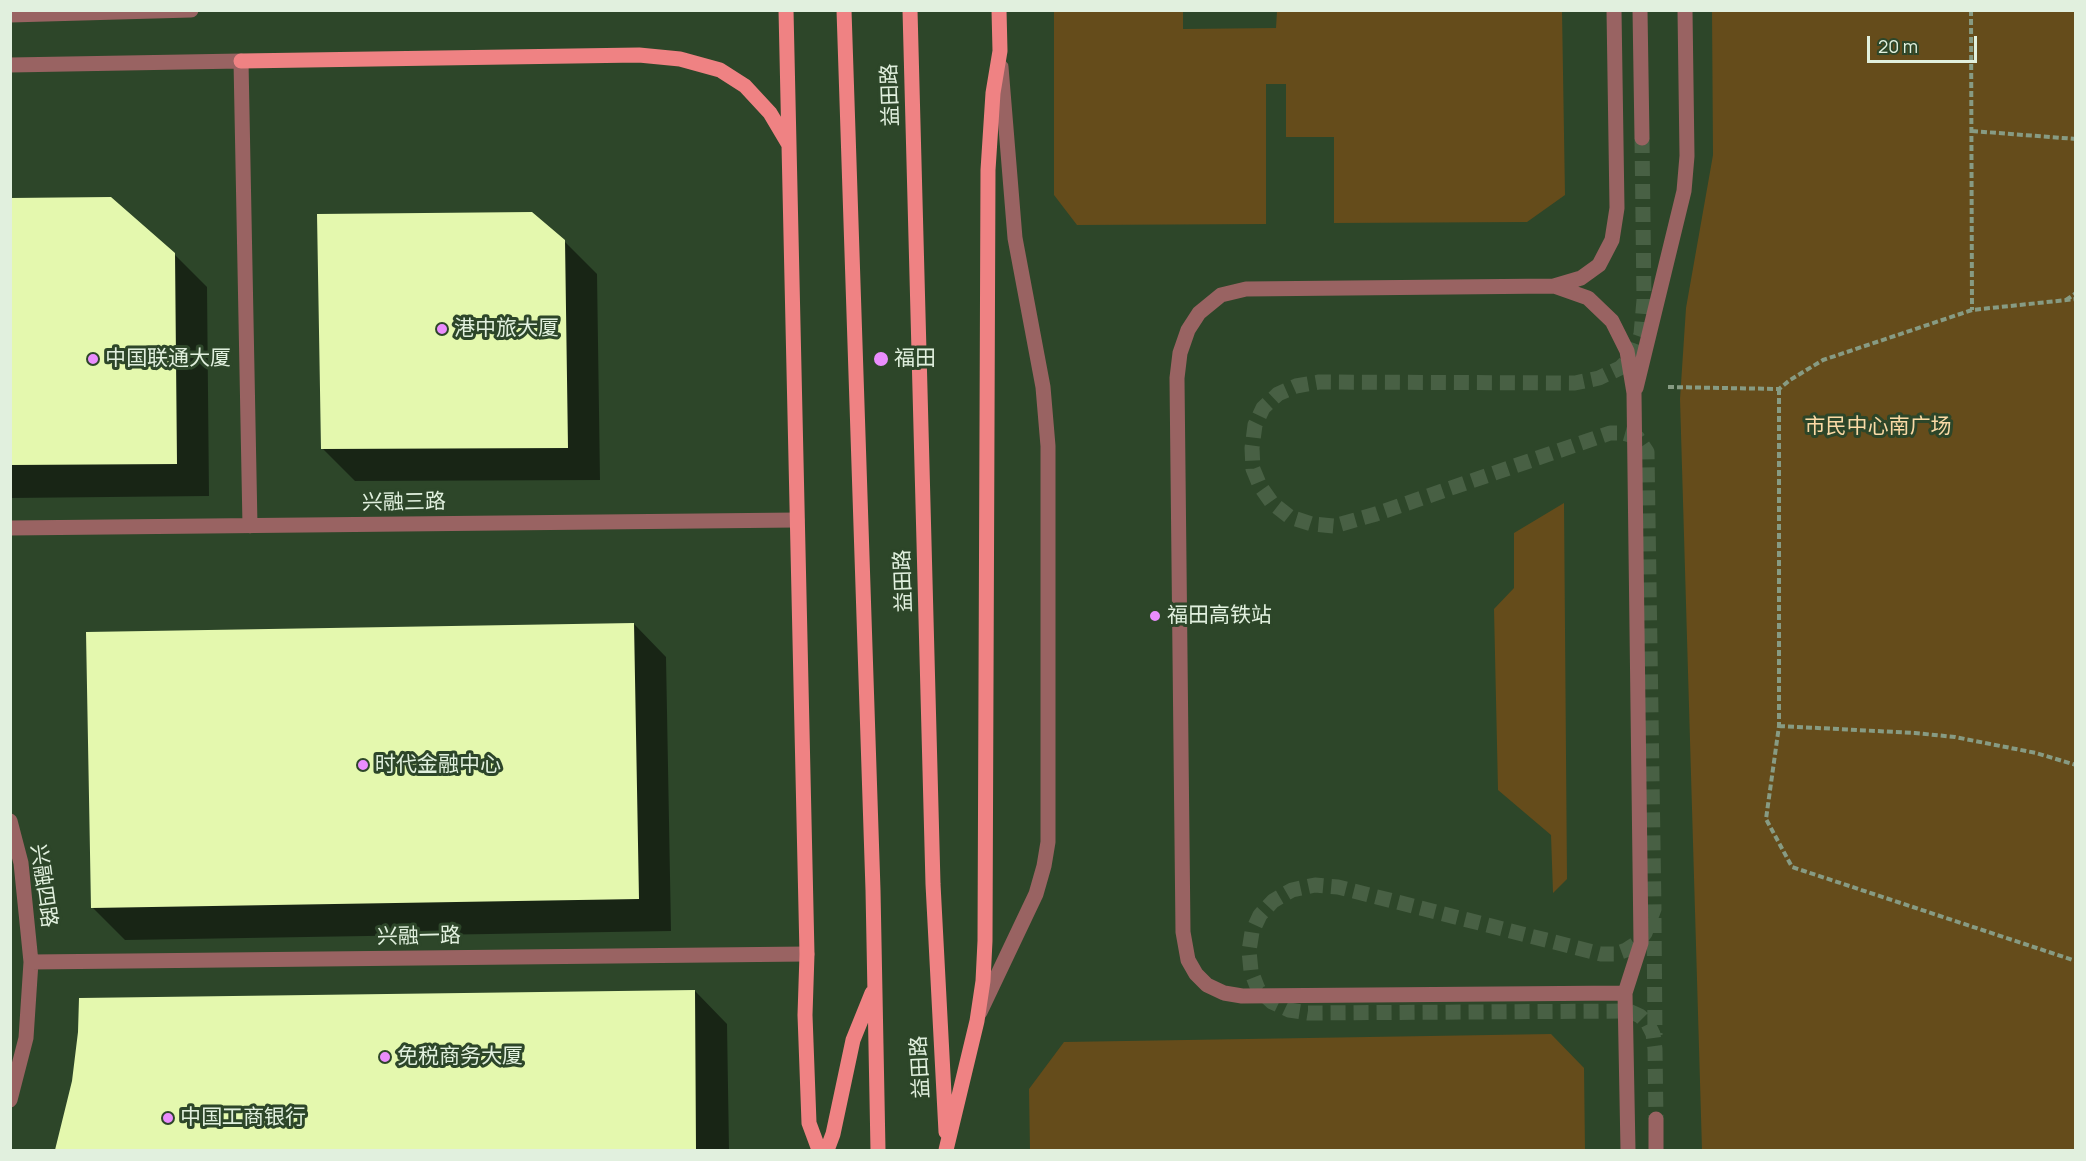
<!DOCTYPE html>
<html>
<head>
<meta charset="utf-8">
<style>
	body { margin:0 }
	#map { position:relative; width:2086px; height:1161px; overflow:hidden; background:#2d4629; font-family:Manrope,sans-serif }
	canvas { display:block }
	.frame { position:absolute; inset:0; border:12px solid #e1f0de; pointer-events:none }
	.scale { position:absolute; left:1867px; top:36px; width:110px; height:27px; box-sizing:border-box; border:3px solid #e1f0de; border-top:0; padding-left:8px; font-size:18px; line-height:21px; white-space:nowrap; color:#e1f0de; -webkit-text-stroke:4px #2d4629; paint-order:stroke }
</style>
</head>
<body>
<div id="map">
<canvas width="2086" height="1161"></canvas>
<div class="frame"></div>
<div class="scale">20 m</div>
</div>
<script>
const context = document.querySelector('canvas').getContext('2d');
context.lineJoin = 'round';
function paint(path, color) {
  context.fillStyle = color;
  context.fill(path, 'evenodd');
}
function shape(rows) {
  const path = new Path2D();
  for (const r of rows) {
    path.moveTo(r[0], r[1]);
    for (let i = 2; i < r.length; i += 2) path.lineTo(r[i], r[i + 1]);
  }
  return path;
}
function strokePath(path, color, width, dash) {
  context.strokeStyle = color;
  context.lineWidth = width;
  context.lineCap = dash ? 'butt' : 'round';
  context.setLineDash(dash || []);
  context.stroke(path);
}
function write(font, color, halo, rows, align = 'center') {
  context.font = font + ' Manrope,"Noto Sans SC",sans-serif';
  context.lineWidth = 6;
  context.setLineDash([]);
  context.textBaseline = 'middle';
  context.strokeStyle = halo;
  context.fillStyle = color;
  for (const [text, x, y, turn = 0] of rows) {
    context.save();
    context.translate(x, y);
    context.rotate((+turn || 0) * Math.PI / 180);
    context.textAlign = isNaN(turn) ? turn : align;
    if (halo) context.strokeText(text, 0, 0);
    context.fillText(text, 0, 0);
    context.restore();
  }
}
paint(shape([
	[1054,11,1183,11,1183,29,1276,28,1277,11,1562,11,1565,195,1527,222,1334,223,1334,137,1286,137,1286,84,1266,84,1266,224,1077,225,1054,195],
	[1712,11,2075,11,2075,1150,1702,1150,1680,399,1686,308,1713,155],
	[1564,503,1567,879,1553,893,1551,835,1498,790,1494,609,1514,588,1514,533],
	[1551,1034,1584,1068,1585,1150,1030,1150,1029,1089,1064,1042]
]), '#654c1b');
paint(shape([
	[10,199,174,254,207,287,209,496,10,498],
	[564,241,597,274,600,480,355,481,322,448],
	[634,624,666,657,671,931,125,940,92,907],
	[695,991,727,1024,729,1150,57,1150,74,1082]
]), '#0007');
paint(shape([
	[111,197,175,253,177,464,10,465,10,198],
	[532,212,565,240,568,448,321,449,317,214],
	[634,623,639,899,91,908,86,632],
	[695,990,696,1150,55,1150,72,1081,78,1032,79,998]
]), '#e4f8ae');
strokePath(shape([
	[1642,138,1644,300,1641,334,1634,354,1620,368,1599,378,1575,383,1319,382,1296,386,1278,394,1263,408,1255,425,1252,448,1253,469,1260,486,1272,503,1290,517,1312,524,1334,526,1376,514,1610,433,1623,433,1637,437,1647,452,1654,909,1645,933,1637,943,1626,950,1615,954,1601,954,1338,887,1315,885,1292,890,1273,901,1260,915,1252,932,1249,951,1251,971,1258,989,1272,1002,1289,1010,1308,1013,1629,1011,1640,1016,1648,1024,1653,1034,1655,1049,1656,1119],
	[1654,918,1655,1035]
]), '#486044', 15, [15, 8]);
strokePath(shape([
	[1971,10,1972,310],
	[1972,131,2076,139],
	[2066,300,2076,293],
	[1668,387,1779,389,1790,380,1823,360,1972,310,2076,299],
	[1779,389,1779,726,1766,819,1792,867,2076,961],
	[1779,726,1915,733,1955,737,2036,753,2076,765]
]), '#879b83', 4, [6, 3]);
strokePath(shape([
	[1614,10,1617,208,1612,240,1599,265,1581,278,1554,286,1246,289,1221,295,1199,313,1188,330,1180,353,1177,378,1183,932,1188,960,1196,974,1207,985,1224,993,1242,996,1625,993],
	[1640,10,1642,138],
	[10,15,191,10],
	[10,65,241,61,250,526],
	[1554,286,1588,298,1612,321,1627,351,1634,393,1641,943,1625,993,1628,1150],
	[1636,388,1684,191,1687,156,1685,10],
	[10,528,797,520],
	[10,821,21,863,31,962,26,1038,10,1100],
	[31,962,807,954],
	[980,1012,1036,894,1044,866,1048,842,1048,446,1043,387,1015,238,1001,67],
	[1656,1119,1656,1150]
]), '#996362', 15);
strokePath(shape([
	[786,10,807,954,805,1015,809,1123,819,1150],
	[844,10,873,890,878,1150],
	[910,10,933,884,946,1132],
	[241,61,639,55,680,59,720,70,745,86,770,113,789,145],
	[827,1150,833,1134,853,1040,872,993],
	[946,1150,977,1021,983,981,985,941,988,170,993,93,1000,51,999,10]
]), '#ef8283', 15);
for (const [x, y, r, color] of [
	[442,329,6,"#ea8dfd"],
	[93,359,6,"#ea8dfd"],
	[881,359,8,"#ea8dfd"],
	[1155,616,6,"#ea8dfd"],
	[363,765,6,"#ea8dfd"],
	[385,1057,6,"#ea8dfd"],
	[168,1118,6,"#ea8dfd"]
]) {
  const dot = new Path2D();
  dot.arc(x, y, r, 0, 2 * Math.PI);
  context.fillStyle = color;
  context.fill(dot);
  strokePath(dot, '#2d4629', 2);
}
write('21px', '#e1f0de', '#2d4629', [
	["益田路",891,95,-92],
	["兴融三路",404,503,-1],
	["益田路",904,581,-92],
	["兴融四路",43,886,82],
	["兴融一路",419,937,-1],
	["益田路",921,1067,-93]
]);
write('21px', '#e1f0de', '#2d4629', [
	["港中旅大厦",454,329],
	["中国联通大厦",105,359],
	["福田",894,359],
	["福田高铁站",1167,616],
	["时代金融中心",375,765],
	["免税商务大厦",397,1057],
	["中国工商银行",180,1118]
], 'left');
write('21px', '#fadaa6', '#2d4629', [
	["市民中心南广场",1878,427]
]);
</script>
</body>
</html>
